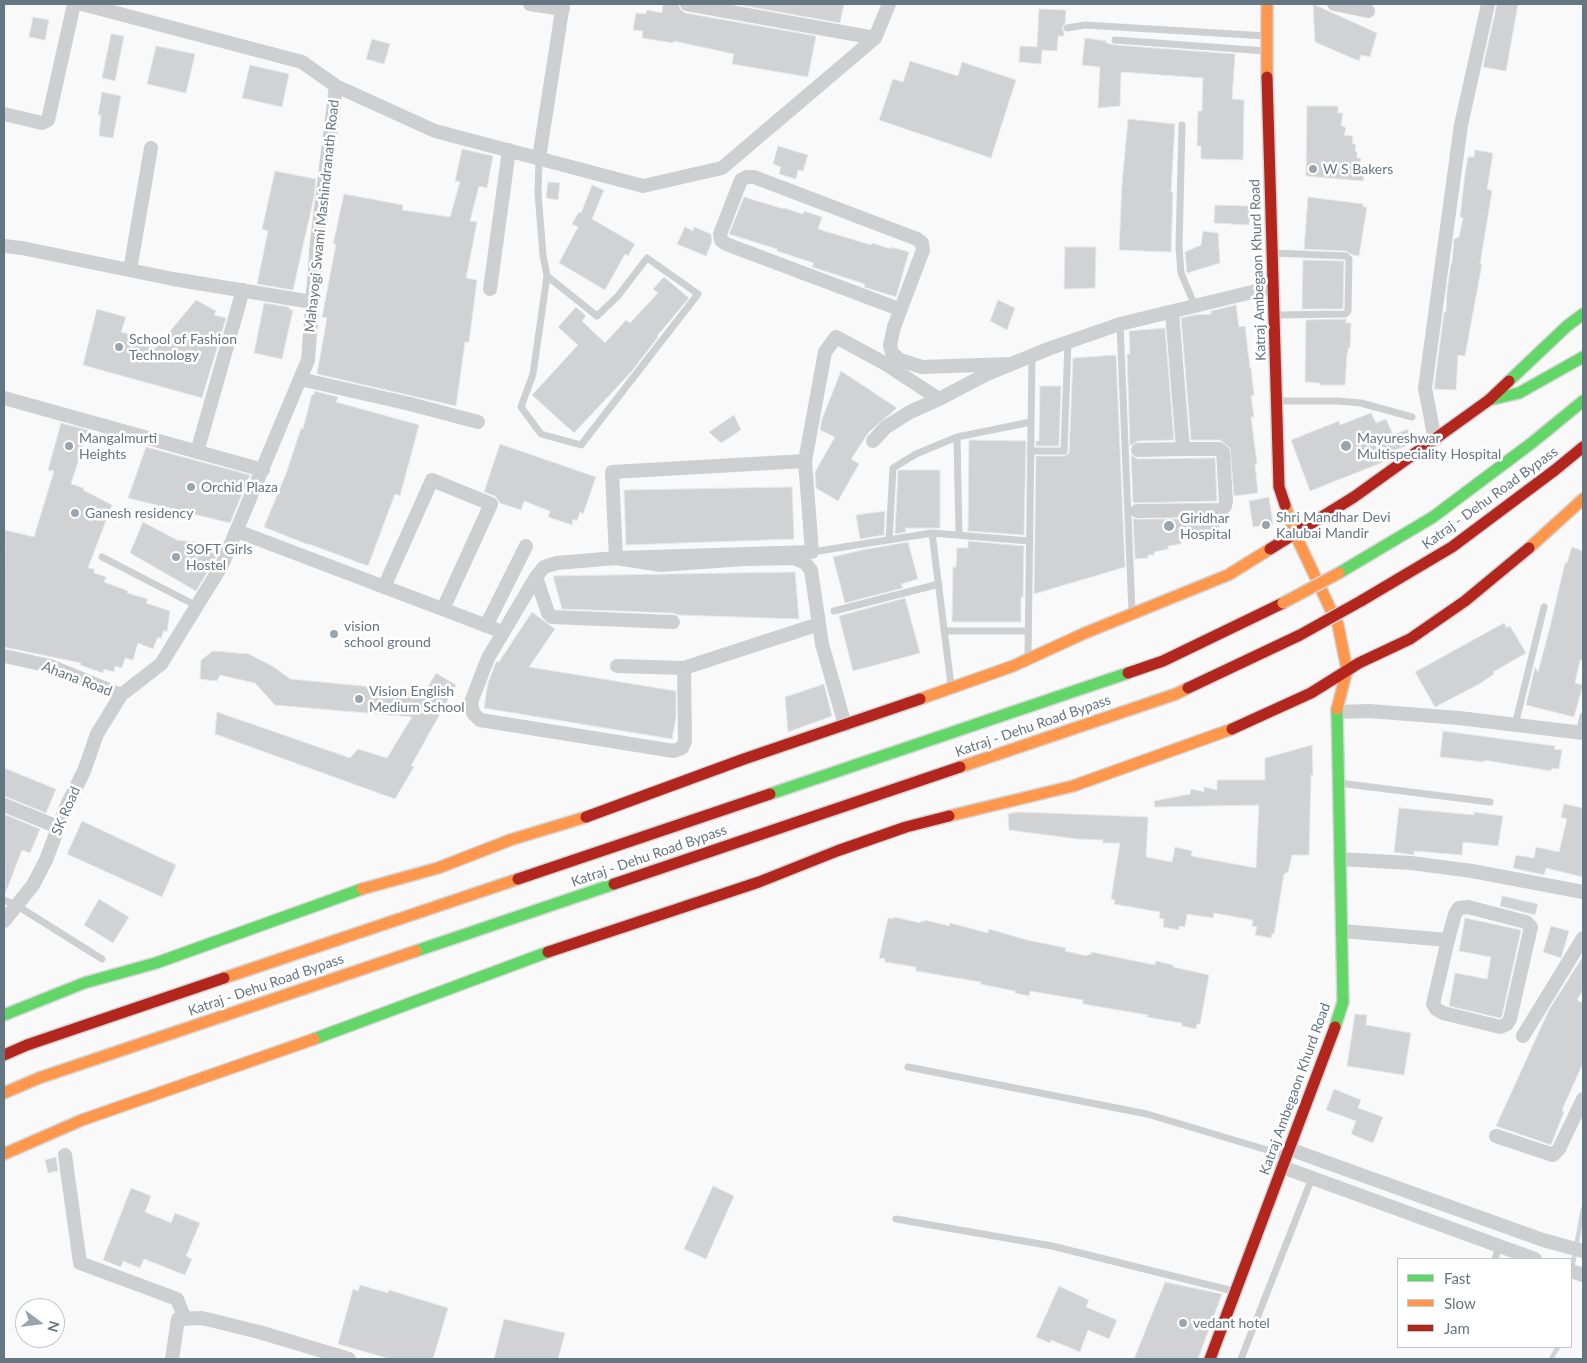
<!DOCTYPE html>
<html>
<head>
<meta charset="utf-8">
<style>
	body { margin:0 }
	#map { position:relative; width:1587px; height:1363px; overflow:hidden; background:#f9f9f9; font-family:Lato,sans-serif }
	canvas { display:block }
	.frame { position:absolute; inset:0; border:5px solid #657683; pointer-events:none }
	.legend { position:absolute; left:1397px; top:1258px; width:175px; height:90px; box-sizing:border-box; background:#fff; border:1px solid #c1c8cd; margin:0; padding:6px 9px; list-style:none; font-size:15px; color:#657683 }
	.legend li { display:flex; align-items:center; gap:10px; height:25px }
	.legend b { width:25px; border:1px solid #c1c8cd }
	.north { position:absolute; left:15px; top:1298px; width:50px; height:50px; box-sizing:border-box; background:#fff; border:1px solid #c1c8cd; border-radius:50%; rotate:105deg; font-size:14px; font-weight:700; line-height:20px; text-align:center; color:#657683 }
	.north::after { content:''; display:block; margin:auto; width:18px; height:22px; background:#99a4ac; clip-path:polygon(50% 0,100% 100%,50% 72%,0 100%) }
</style>
</head>
<body>
<div id="map">
<canvas width="1587" height="1363"></canvas>
<div class="frame"></div>
<ul class="legend">
<li><b style="height:6px;background:#63d668"></b>Fast</li>
<li><b style="height:6px;background:#ff974d"></b>Slow</li>
<li><b style="height:6px;background:#b3261e"></b>Jam</li>
</ul>
<div class="north">N</div>
</div>
<script>
const context = document.querySelector('canvas').getContext('2d');
context.lineJoin = 'round';
function shape(rows) {
  const path = new Path2D();
  for (const r of rows) {
    path.moveTo(r[0], r[1]);
    for (let i = 2; i < r.length; i += 2) path.lineTo(r[i], r[i + 1]);
  }
  return path;
}
function strokePath(path, color, width, dash) {
  context.strokeStyle = color;
  context.lineWidth = width;
  context.lineCap = dash ? 'butt' : 'round';
  context.setLineDash(dash || []);
  context.stroke(path);
}
function paint(path, color) {
  context.fillStyle = color;
  context.fill(path, 'evenodd');
}
function write(font, color, halo, rows, align = 'center') {
  context.font = font + ' Lato,sans-serif';
  context.lineWidth = 5;
  context.setLineDash([]);
  context.textBaseline = 'middle';
  context.strokeStyle = halo;
  context.fillStyle = color;
  for (const [text, x, y, turn = 0] of rows) {
    context.save();
    context.translate(x, y);
    context.rotate((+turn || 0) * Math.PI / 180);
    context.textAlign = isNaN(turn) ? turn : align;
    if (halo) context.strokeText(text, 0, 0);
    context.fillText(text, 0, 0);
    context.restore();
  }
}
strokePath(shape([
	[1572,1269,1583,1209],
	[1551,1359,1558,1347]
]), '#ced6d9', 4.5);
const building = shape([
	[663,4,678,4,681,10,685,13,816,36,808,77,732,64,734,54,674,41,674,43,642,38,643,31,633,30,636,13,646,14,647,10,662,13,663,4],
	[735,4,844,4,840,23,735,4],
	[1313,4,1377,33,1370,57,1361,55,1359,61,1315,42,1313,4],
	[1497,4,1518,4,1506,71,1483,67,1497,4],
	[1039,9,1066,10,1065,23,1062,28,1064,33,1064,36,1058,36,1057,51,1042,50,1041,64,1019,62,1020,46,1037,47,1039,9],
	[33,17,49,20,45,40,29,37,33,17],
	[111,34,124,36,115,81,102,78,111,34],
	[1085,38,1106,41,1106,43,1115,45,1235,54,1232,99,1244,100,1243,160,1201,159,1201,146,1197,146,1198,111,1202,111,1203,78,1121,72,1120,106,1098,108,1100,67,1082,65,1085,38],
	[372,39,390,44,384,64,366,59,372,39],
	[156,46,195,54,186,93,147,84,156,46],
	[910,61,958,76,962,62,1016,80,991,158,879,120,893,79,903,82,910,61],
	[250,65,289,74,282,107,242,98,250,65],
	[102,92,121,96,113,138,99,136,101,115,98,115,102,92],
	[1307,106,1338,106,1338,113,1343,113,1341,125,1346,128,1344,135,1353,136,1352,143,1356,145,1355,151,1357,152,1357,158,1361,158,1360,166,1366,166,1363,181,1306,176,1307,106],
	[1128,119,1175,124,1171,192,1173,193,1171,252,1119,250,1122,184,1128,119],
	[778,146,808,155,803,171,798,170,796,179,779,174,781,167,773,164,778,146],
	[462,149,493,156,487,188,479,186,470,221,477,222,466,278,477,280,469,342,465,342,456,406,317,374,327,318,322,317,336,244,333,244,344,194,403,205,402,210,450,217,460,182,455,181,462,149],
	[1475,150,1493,153,1487,189,1492,191,1480,264,1482,264,1465,356,1458,355,1456,390,1434,389,1444,312,1446,312,1447,291,1451,263,1452,263,1454,239,1459,237,1463,218,1460,217,1465,174,1468,157,1474,157,1475,150],
	[275,171,316,179,314,197,293,290,257,284,268,231,262,229,275,171],
	[548,182,560,183,558,200,546,198,548,182],
	[592,185,604,190,592,219,635,244,628,256,625,254,605,290,559,263,578,227,572,224,579,212,581,213,592,185],
	[744,197,784,209,784,208,803,214,804,211,822,217,818,229,871,245,872,243,891,249,891,247,909,252,896,297,864,287,865,284,812,267,814,263,777,251,777,249,729,234,744,197],
	[1308,197,1363,204,1363,207,1367,207,1359,256,1353,255,1346,251,1304,249,1308,197],
	[1215,205,1250,206,1249,225,1214,223,1215,205],
	[685,227,693,231,694,227,711,234,712,242,706,256,677,244,685,227],
	[1203,231,1218,233,1220,263,1187,273,1185,252,1201,245,1203,231],
	[1065,247,1096,247,1095,288,1064,289,1065,247],
	[1303,260,1344,261,1343,309,1302,309,1303,260],
	[664,277,689,298,657,336,658,337,632,371,574,433,532,395,578,345,558,327,576,307,586,316,582,321,605,343,626,320,630,323,658,293,653,289,664,277],
	[196,300,216,311,214,315,226,318,202,398,83,365,97,309,126,317,121,332,140,337,139,345,156,348,196,300],
	[998,300,1015,308,1007,330,990,321,998,300],
	[264,303,289,307,289,309,293,310,282,359,254,353,264,303],
	[1236,305,1239,327,1245,326,1250,368,1251,368,1254,395,1251,396,1254,417,1251,417,1257,463,1255,464,1258,493,1234,496,1230,448,1220,440,1191,440,1181,318,1194,315,1211,314,1211,311,1236,305],
	[1346,319,1346,323,1351,323,1350,348,1348,348,1348,353,1347,353,1345,385,1320,385,1320,383,1305,382,1306,320,1346,319],
	[1165,328,1174,440,1138,441,1130,446,1127,354,1130,354,1129,331,1165,328],
	[1116,355,1125,567,1034,594,1036,456,1064,456,1069,453,1073,358,1116,355],
	[841,371,897,408,869,432,851,459,859,464,838,501,816,488,815,472,835,437,820,430,822,419,841,371],
	[1040,386,1061,386,1059,446,1036,446,1036,441,1039,441,1040,386],
	[314,391,338,397,336,402,419,425,400,496,395,494,368,566,309,544,309,545,264,527,287,471,301,428,303,429,312,394,314,395,314,391],
	[1371,413,1376,423,1386,419,1393,435,1408,429,1412,442,1406,446,1382,455,1384,461,1381,463,1310,491,1291,440,1339,421,1340,425,1371,413],
	[734,415,741,430,721,443,709,432,734,415],
	[61,423,88,430,71,484,84,488,83,490,112,505,88,568,94,569,94,573,106,577,104,582,128,591,127,593,148,599,146,603,170,611,167,632,164,630,161,639,158,637,153,649,138,643,133,660,125,658,122,668,115,666,114,672,104,669,103,673,80,665,81,663,4,647,5,530,34,537,54,471,48,470,61,423],
	[969,440,1026,441,1024,535,968,531,969,440],
	[500,444,596,477,583,514,580,512,577,521,573,519,572,525,548,517,550,511,524,501,521,510,500,503,495,496,484,492,500,444],
	[146,447,250,475,230,523,128,498,146,447],
	[1131,455,1138,459,1215,458,1217,501,1133,503,1131,455],
	[900,470,940,470,940,528,905,528,906,532,895,534,898,471,900,470],
	[792,487,794,539,626,545,624,490,792,487],
	[1269,497,1273,524,1253,527,1249,501,1269,497],
	[885,511,884,535,860,539,856,515,885,511],
	[1133,519,1219,519,1220,528,1213,528,1213,533,1201,534,1201,537,1181,540,1181,544,1168,546,1168,549,1154,552,1154,555,1148,555,1148,558,1135,559,1133,519],
	[143,522,177,540,220,545,214,561,196,591,130,553,143,522],
	[968,541,1024,546,1023,597,1021,597,1021,622,952,622,953,567,956,567,957,548,968,548,968,541],
	[908,542,918,579,901,584,903,588,845,603,833,557,862,550,908,542],
	[1572,547,1583,551,1583,661,1580,660,1575,683,1583,685,1574,717,1526,705,1535,667,1538,672,1550,627,1565,563,1567,563,1572,547],
	[795,572,799,619,679,615,673,613,562,609,553,576,795,572],
	[905,598,920,653,853,671,839,616,905,598],
	[532,612,555,629,529,667,676,691,676,717,672,739,484,708,488,683,496,662,499,662,532,612],
	[1504,623,1507,628,1510,626,1526,653,1493,672,1494,674,1481,683,1435,707,1415,672,1504,623],
	[213,651,249,654,274,667,290,679,425,692,436,673,456,685,411,766,414,767,395,799,215,734,217,712,350,758,358,749,387,758,412,717,275,705,255,683,220,675,217,681,200,679,201,660,213,651],
	[824,684,832,716,788,732,785,697,824,684],
	[1443,731,1555,746,1554,749,1562,750,1559,769,1552,768,1551,771,1484,760,1484,762,1440,757,1443,731],
	[1312,745,1313,775,1311,775,1309,855,1292,855,1288,872,1284,874,1274,934,1272,934,1271,938,1255,935,1257,927,1252,926,1253,920,1214,913,1213,918,1187,914,1185,927,1179,926,1179,930,1163,927,1164,919,1159,918,1160,912,1114,904,1115,900,1111,899,1120,843,1103,843,1103,840,1077,839,1009,830,1008,814,1018,812,1148,817,1146,857,1172,862,1175,847,1192,851,1191,856,1256,868,1259,805,1155,807,1154,801,1190,794,1191,789,1204,792,1204,787,1217,790,1217,780,1265,780,1265,758,1312,745],
	[4,768,56,789,46,813,4,796,4,768],
	[1564,804,1583,808,1583,877,1546,868,1544,875,1513,868,1516,855,1534,858,1536,847,1559,852,1567,819,1561,817,1564,804],
	[1399,808,1474,815,1474,812,1503,816,1498,846,1463,842,1462,855,1414,851,1414,855,1394,852,1399,808],
	[4,814,40,829,30,853,22,850,5,894,4,814],
	[82,821,176,865,162,897,67,854,82,821],
	[1502,896,1538,904,1535,915,1500,906,1502,896],
	[99,899,129,917,113,943,84,925,99,899],
	[894,917,920,923,921,921,924,922,924,920,950,926,950,923,988,933,989,929,1027,940,1066,948,1065,951,1087,956,1088,954,1091,955,1091,952,1155,965,1156,961,1173,965,1173,967,1209,975,1200,1024,1197,1024,1196,1029,1182,1026,1182,1023,1147,1017,1148,1015,1083,1004,1083,1000,1030,991,1029,996,1015,993,1015,991,980,984,981,982,916,971,916,967,885,962,885,958,879,959,888,918,894,919,894,917],
	[1465,918,1521,930,1502,1016,1500,1018,1449,1006,1455,973,1487,979,1491,957,1459,951,1465,918],
	[1551,926,1569,931,1561,958,1543,952,1551,926],
	[1583,956,1583,990,1577,1000,1583,1003,1583,1063,1562,1110,1564,1112,1551,1145,1496,1126,1549,1010,1583,956],
	[1355,1014,1367,1015,1366,1025,1411,1033,1404,1075,1347,1066,1355,1014],
	[1334,1089,1361,1100,1358,1108,1383,1117,1373,1143,1351,1134,1356,1121,1326,1110,1334,1089],
	[56,1157,58,1171,48,1173,45,1160,56,1157],
	[713,1186,734,1196,706,1259,684,1249,713,1186],
	[131,1188,151,1196,145,1212,171,1223,175,1213,200,1223,186,1256,192,1259,185,1275,144,1259,140,1268,123,1261,121,1267,103,1260,131,1188],
	[1165,1282,1222,1294,1198,1359,1134,1359,1165,1282],
	[360,1285,388,1293,389,1290,448,1308,433,1359,390,1359,338,1344,353,1289,358,1291,360,1285],
	[1059,1286,1089,1300,1086,1307,1117,1320,1109,1339,1088,1330,1080,1352,1051,1340,1050,1343,1036,1337,1059,1286],
	[504,1319,565,1333,558,1359,494,1359,504,1319]
]);
paint(building, '#d0d2d3');
strokePath(building, '#e8e8e8', 1);
const fast = shape([
	[1509,381,1567,326,1583,314],
	[1489,400,1519,393,1583,357],
	[1339,573,1433,517,1533,442,1583,401],
	[770,794,1128,673],
	[416,951,614,884],
	[4,1015,84,983,156,963,362,889],
	[1335,1027,1343,1002,1337,709],
	[314,1039,548,952]
]);
const slow = shape([
	[1267,4,1267,77],
	[1285,505,1295,534,1338,625,1347,670,1337,709],
	[1529,548,1583,499],
	[920,699,1013,666,1085,633,1228,575,1270,549],
	[960,767,1176,694,1188,688],
	[949,816,1073,786,1232,729],
	[362,889,438,868,510,840,586,817],
	[224,978,518,879],
	[4,1093,39,1078,416,951],
	[4,1154,82,1120,314,1039]
]);
const jam = shape([
	[1267,77,1279,487,1285,505],
	[1270,549,1354,497,1489,400,1509,381],
	[1361,601,1452,547,1555,470,1583,447],
	[1128,673,1163,661,1283,603],
	[1188,688,1300,635],
	[1232,729,1311,693,1359,663,1410,639,1465,601,1529,548],
	[586,817,744,759,920,699],
	[518,879,770,794],
	[614,884,960,767],
	[548,952,759,882,837,851,906,827,949,816],
	[4,1055,27,1045,224,978],
	[1210,1359,1335,1027]
]);
strokePath(fast, '#d5d6d7', 14);
strokePath(slow, '#d5d6d7', 14);
strokePath(jam, '#d5d6d7', 14);
strokePath(shape([
	[1067,28,1085,25,1266,36],
	[1115,40,1266,51],
	[1182,125,1179,247,1181,273,1195,306],
	[539,158,538,193,543,255,547,276,597,316,618,296,647,258,698,294,581,445,541,434,521,407,533,374,547,276],
	[1273,253,1346,256,1349,259,1348,311,1345,314,1276,315],
	[1120,324,1132,612],
	[1277,401,1338,401,1361,403,1412,417],
	[957,437,959,535],
	[1030,451,1064,451,1068,342],
	[932,533,1029,541],
	[889,540,893,468,916,454,957,437,1031,422],
	[812,552,932,533,951,685],
	[102,557,197,606],
	[834,611,939,584],
	[945,631,1028,631],
	[1028,657,1032,356],
	[1515,725,1544,607],
	[1579,733,1583,716],
	[1339,783,1490,802],
	[4,900,16,905,102,959],
	[908,1067,1147,1114,1284,1155],
	[896,1219,1052,1246,1233,1291],
	[1495,1259,1499,1247],
	[1241,1359,1312,1178]
]), '#cecfd0', 7);
strokePath(shape([
	[82,4,302,62,336,86,435,131,643,186,722,168,875,38,889,4],
	[530,4,563,9],
	[687,4,875,38],
	[1334,4,1368,11],
	[4,114,42,123,48,120,74,4],
	[539,158,563,4],
	[4,246,22,248,173,279,312,302],
	[130,270,151,148],
	[490,289,509,150],
	[899,309,726,244,721,240,720,234,741,180,747,177,754,177,917,239,922,243,923,250,894,327,890,345,892,353,900,360,922,367,1010,364],
	[300,379,410,404,478,422],
	[4,398,263,470],
	[1435,440,1425,388,1461,125,1488,4],
	[873,441,886,427,910,412,939,399,987,374,1048,349,1120,324,1273,287],
	[1138,450,1183,449,1172,312],
	[197,452,243,290],
	[805,461,812,552,616,558,612,472,805,461],
	[805,461,825,352,836,337,884,363,939,399],
	[1137,511,1221,510,1225,506,1226,501,1223,452,1219,449,1183,449],
	[237,531,495,629],
	[536,577,548,613,552,617,673,622],
	[384,587,432,480,491,504,443,609],
	[486,626,526,546],
	[4,656,50,666,121,695],
	[617,666,684,668,685,741,682,748,674,751,480,720,473,713,471,702,488,658,536,577,544,567,557,563,616,558,661,565,744,559,793,558,804,562,811,570,822,644,845,725],
	[684,668,819,624],
	[1337,712,1369,711,1459,718,1583,733],
	[4,805,58,827],
	[1340,859,1411,863,1472,871,1583,892],
	[4,921,33,885,46,860,66,807,84,771,97,734,121,695,161,664,222,565,308,360,317,241,336,86],
	[1342,931,1448,940,1455,914,1459,908,1468,907,1526,922,1531,927,1510,1019,1507,1024,1500,1027,1443,1013,1436,1009,1433,1004,1448,940],
	[1523,1036,1583,938],
	[1496,1136,1553,1155,1559,1149,1583,1099],
	[1289,1149,1543,1240,1583,1251],
	[65,1155,80,1263,177,1299,185,1319],
	[1282,1167,1535,1259],
	[1571,1271,1583,1275],
	[172,1359,178,1319,202,1318,259,1332,349,1359]
]), '#cecfd0', 14);
strokePath(fast, '#63d668', 11);
strokePath(slow, '#ff974d', 11);
strokePath(jam, '#b3261e', 11);
const slowBridge = shape([
	[1283,603,1339,573]
]);
const jamBridge = shape([
	[1300,635,1361,601]
]);
strokePath(slowBridge, '#d5d6d6', 14, []);
strokePath(jamBridge, '#d5d6d6', 14, []);
strokePath(slowBridge, '#ff974d', 11);
strokePath(jamBridge, '#b3261e', 11);
for (const [x, y, r, color] of [
	[1313,169,5,"#99a4ac"],
	[119,347,5,"#99a4ac"],
	[69,446,5,"#99a4ac"],
	[1346,446,6,"#99a4ac"],
	[191,487,5,"#99a4ac"],
	[75,513,5,"#99a4ac"],
	[1266,525,5,"#99a4ac"],
	[1169,526,6,"#99a4ac"],
	[176,557,5,"#99a4ac"],
	[334,634,5,"#99a4ac"],
	[359,699,5,"#99a4ac"],
	[1183,1323,5,"#99a4ac"]
]) {
  const dot = new Path2D();
  dot.arc(x, y, r, 0, 2 * Math.PI);
  context.fillStyle = color;
  context.fill(dot);
  strokePath(dot, '#fff', 2);
}
write('14px', '#657683', '#fff', [
	["W S Bakers",1323,169],
	["School of Fashion",129,339],
	["Technology",129,355],
	["Mangalmurti",79,438],
	["Heights",79,454],
	["Mayureshwar",1357,438],
	["Multispeciality Hospital",1357,454],
	["Orchid Plaza",201,487],
	["Ganesh residency",85,513],
	["Shri Mandhar Devi",1276,517],
	["Kalubai Mandir",1276,533],
	["Giridhar",1180,518],
	["Hospital",1180,534],
	["SOFT Girls",186,549],
	["Hostel",186,565],
	["vision",344,626],
	["school ground",344,642],
	["Vision English",369,691],
	["Medium School",369,707],
	["vedant hotel",1193,1323]
], 'left');
write('14px', '#657683', '#fff', [
	["Mahayogi Swami Mashindranath Road",322,216,-84],
	["Katraj Ambegaon Khurd Road",1258,270,-92],
	["Katraj - Dehu Road Bypass",1490,498,-36],
	["Ahana Road",77,679,21],
	["Katraj - Dehu Road Bypass",1033,726,-19],
	["SK Road",66,811,-67],
	["Katraj - Dehu Road Bypass",649,856,-19],
	["Katraj - Dehu Road Bypass",266,985,-19],
	["Katraj Ambegaon Khurd Road",1295,1089,-70]
]);
</script>
</body>
</html>
